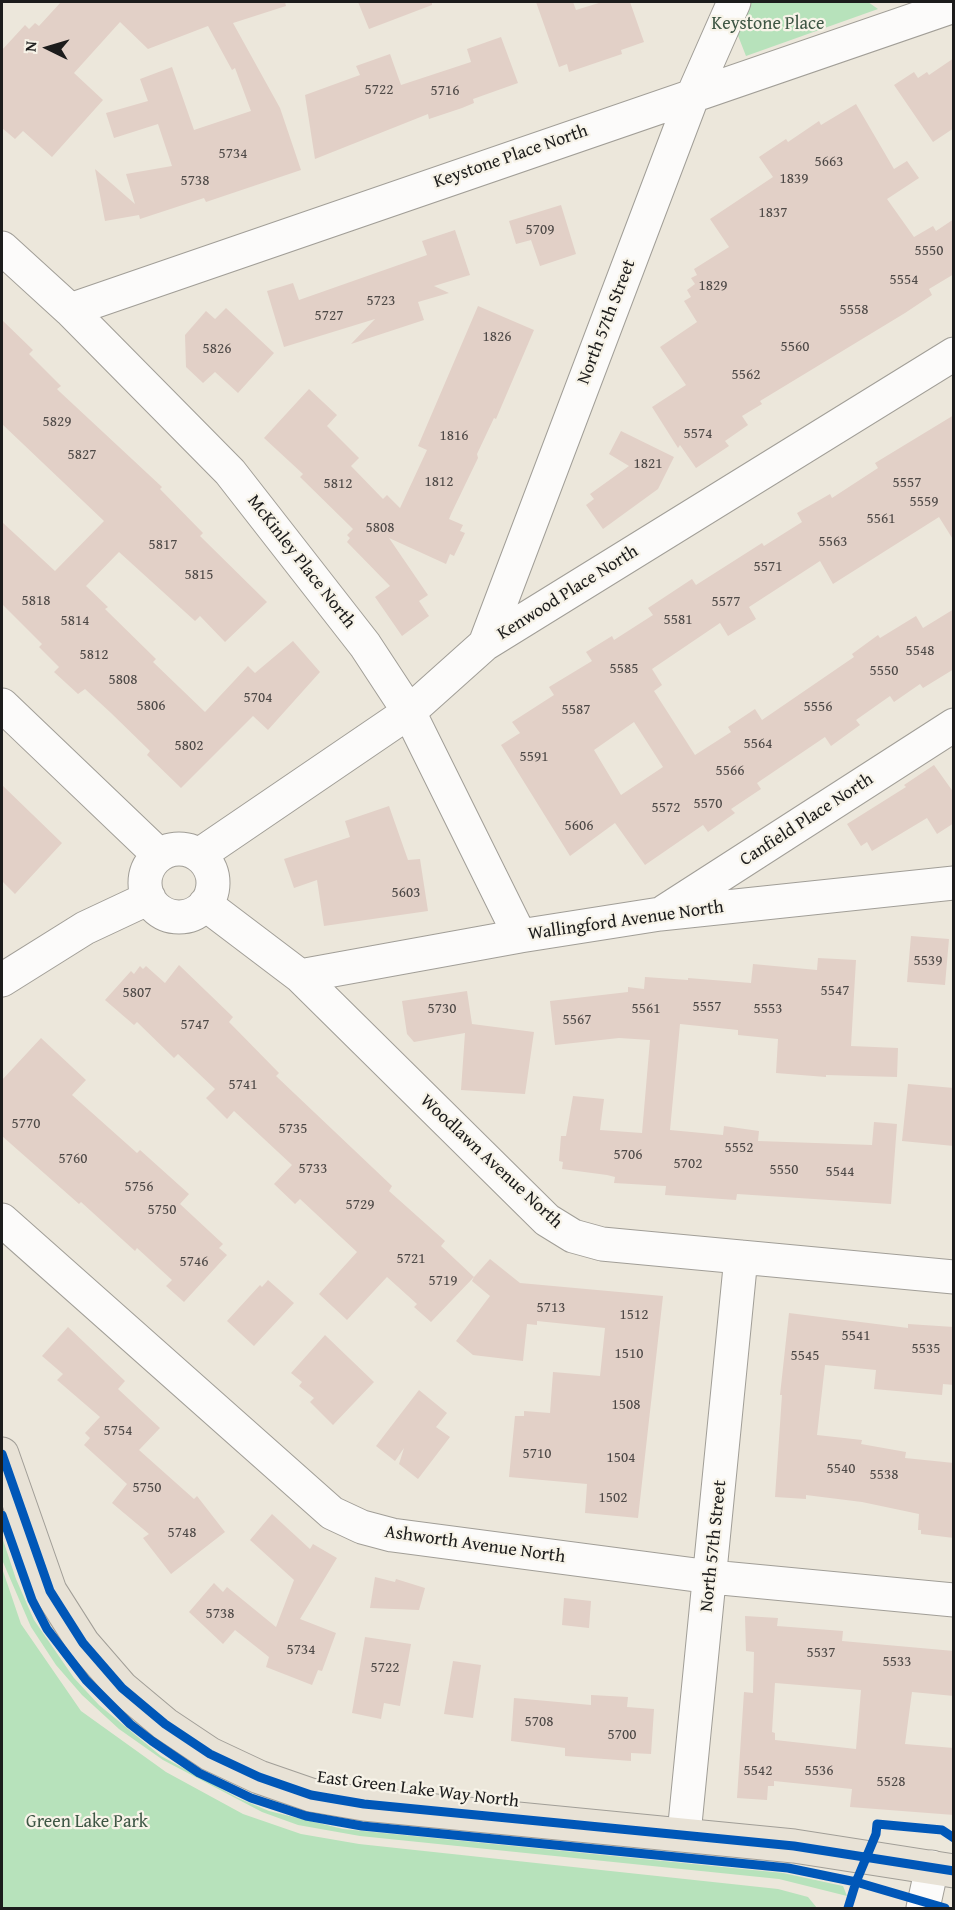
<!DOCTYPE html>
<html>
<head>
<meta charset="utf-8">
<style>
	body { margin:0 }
	#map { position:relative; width:955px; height:1910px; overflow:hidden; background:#ece7db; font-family:"Gentium Book Plus",serif }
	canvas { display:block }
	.frame { position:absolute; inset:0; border:3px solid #1c1c1c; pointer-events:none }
	.north { position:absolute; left:18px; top:18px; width:60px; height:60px; -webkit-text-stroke:4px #f7f3e8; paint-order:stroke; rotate:275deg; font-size:16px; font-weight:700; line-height:24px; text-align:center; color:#1c1c1c }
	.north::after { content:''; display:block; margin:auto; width:21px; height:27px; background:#1c1c1c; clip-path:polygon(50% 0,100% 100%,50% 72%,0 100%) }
</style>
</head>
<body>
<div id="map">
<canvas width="955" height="1910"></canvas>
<div class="frame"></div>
<div class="north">N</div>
</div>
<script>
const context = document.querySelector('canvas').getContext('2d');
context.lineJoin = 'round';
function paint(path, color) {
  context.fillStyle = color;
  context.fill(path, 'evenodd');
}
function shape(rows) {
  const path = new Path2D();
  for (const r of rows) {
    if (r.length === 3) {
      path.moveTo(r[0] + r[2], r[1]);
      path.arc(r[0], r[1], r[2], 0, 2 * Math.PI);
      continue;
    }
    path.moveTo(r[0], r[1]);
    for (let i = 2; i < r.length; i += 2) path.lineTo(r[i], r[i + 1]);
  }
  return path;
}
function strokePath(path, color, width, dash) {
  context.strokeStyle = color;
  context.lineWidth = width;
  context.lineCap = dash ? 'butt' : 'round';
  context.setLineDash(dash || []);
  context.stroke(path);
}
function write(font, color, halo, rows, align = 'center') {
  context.font = font + ' "Gentium Book Plus",serif';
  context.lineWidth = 4.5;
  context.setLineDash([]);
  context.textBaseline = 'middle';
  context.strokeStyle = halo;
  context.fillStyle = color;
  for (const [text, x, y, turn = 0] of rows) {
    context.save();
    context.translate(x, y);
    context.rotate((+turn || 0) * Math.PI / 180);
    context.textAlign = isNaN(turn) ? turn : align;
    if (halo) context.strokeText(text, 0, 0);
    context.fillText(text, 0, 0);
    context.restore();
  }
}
paint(shape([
	[751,2,868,2,878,9,746,56,737,33],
	[2,1537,16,1579,34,1620,74,1678,99,1705,161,1756,238,1798,269,1811,343,1829,783,1873,843,1886,847,1896,779,1879,360,1836,298,1825,262,1812,163,1760,119,1729,82,1695,56,1665,31,1627,3,1562],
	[2,1568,21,1624,81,1711,166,1772,243,1814,301,1834,359,1844,778,1889,808,1897,817,1908,2,1908]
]), '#b7e2bb');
paint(shape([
	[61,2,285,2,286,6,233,23,280,108,301,170,206,202,204,198,140,219,139,215,105,221,95,169,135,204,126,174,172,166,158,124,114,138,106,113,148,101,140,79,172,67,194,130,251,111,235,68,232,70,208,26,148,49,120,22,74,73,103,100,52,157,23,131,15,139,2,128,2,50,25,25,29,29,35,23,39,26],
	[358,2,432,2,432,5,369,29],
	[536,2,573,2,576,10,602,2,630,2,644,42,621,50,622,54,569,72,567,64,559,67],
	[501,37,518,83,473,99,474,103,462,108,429,119,428,114,315,159,305,95,360,75,356,66,390,54,401,85,471,62,467,49],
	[954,58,954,128,933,142,894,85,914,72,918,78,927,72,929,75],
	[856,104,894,169,907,161,919,178,887,199,914,237,933,226,936,231,954,219,954,274,929,289,932,295,905,313,760,401,762,404,742,416,748,425,725,441,729,446,696,468,680,445,678,448,652,407,686,385,660,347,697,322,684,301,691,297,687,290,695,284,691,278,697,275,694,269,729,247,710,219,773,177,759,157,786,139,788,142,819,121,821,125],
	[561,205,576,254,540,266,531,240,516,244,509,221],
	[455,230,470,275,434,286,449,293,418,302,424,320,351,344,375,319,284,347,267,291,293,283,299,300,427,255,422,241],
	[478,306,534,330,496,419,494,418,477,454,478,458,451,514,449,519,463,525,460,531,465,533,454,556,450,554,446,564,389,538,428,595,419,601,429,616,402,636,375,597,390,586,347,542,350,538,347,535,353,529,300,477,303,474,264,438,309,389,337,415,327,426,359,458,351,466,383,499,387,495,400,508,427,450,418,446],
	[226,308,274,353,238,393,215,372,203,383,186,367,185,335,206,311,215,319],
	[2,320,33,350,29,354,61,386,57,389,60,392,162,487,160,489,203,533,200,536,267,602,225,642,200,616,195,621,119,552,86,586,108,607,105,609,156,659,153,662,205,712,248,666,255,673,293,641,320,672,268,730,253,716,181,788,147,755,150,751,111,713,85,689,78,694,54,672,59,667,39,647,42,644,2,604,2,522,55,571,104,521,2,424],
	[954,415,954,541,939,517,833,584,820,561,749,607,756,619,728,636,720,623,652,669,662,685,654,691,695,755,731,732,728,727,755,709,762,720,854,657,852,654,878,635,880,638,916,616,923,628,954,609,954,669,923,688,920,684,894,702,890,696,856,720,860,725,831,746,825,737,757,783,761,789,731,809,735,813,708,832,703,825,645,865,615,823,570,856,501,745,520,733,512,722,554,695,549,687,592,661,586,652,612,636,614,640,653,615,648,608,692,579,696,585,762,543,764,546,802,522,797,513,830,494,832,498,878,468,875,463],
	[634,722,663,767,621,795,594,750],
	[621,431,674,457,658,489,603,529,586,505,594,499,590,494,629,466,609,454],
	[934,765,954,793,954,823,937,834,927,818,872,851,867,842,861,846,847,824,906,787,904,785],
	[2,785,62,843,15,894,2,881],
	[389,806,408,860,420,859,428,911,324,926,317,880,294,888,284,859,350,837,345,821],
	[911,936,949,939,945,985,907,982],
	[818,958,856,960,851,1046,898,1048,897,1077,826,1075,826,1077,776,1073,778,1039,738,1035,738,1030,680,1024,670,1130,723,1135,724,1126,759,1131,758,1141,872,1145,874,1122,897,1124,891,1204,737,1194,736,1200,665,1195,666,1186,614,1183,615,1177,607,1175,562,1169,563,1162,559,1161,561,1136,566,1136,573,1096,604,1099,600,1130,642,1133,650,1040,619,1038,555,1045,550,1001,628,992,628,987,644,989,645,977,688,980,688,978,751,983,753,964,817,970],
	[179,965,233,1017,229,1022,279,1073,276,1076,392,1186,389,1191,445,1241,441,1246,474,1277,490,1259,520,1283,663,1296,638,1518,585,1513,587,1484,509,1477,515,1416,524,1416,524,1411,550,1413,553,1372,600,1376,605,1328,537,1321,537,1325,527,1324,523,1361,473,1355,456,1341,490,1296,472,1281,474,1277,431,1322,414,1307,417,1304,387,1277,347,1320,319,1294,357,1252,300,1199,295,1204,274,1184,292,1165,234,1111,227,1119,206,1098,215,1089,178,1054,174,1058,137,1022,134,1025,105,1000,131,971,134,974,140,966,143,969,146,966,165,983],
	[467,991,472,1024,534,1032,525,1094,461,1090,465,1033,414,1042,407,1034,402,1001],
	[41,1038,86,1080,72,1095,137,1153,140,1150,189,1194,180,1204,223,1244,219,1248,227,1255,184,1302,166,1286,172,1280,137,1248,135,1251,81,1202,79,1204,2,1136,2,1080],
	[908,1084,954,1088,954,1146,902,1141],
	[268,1280,294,1303,254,1346,227,1321,260,1285,262,1287],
	[789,1313,908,1328,908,1324,954,1327,954,1385,943,1384,942,1395,874,1389,876,1370,825,1365,817,1435,862,1440,861,1444,906,1452,905,1458,954,1463,954,1538,921,1534,921,1530,918,1530,919,1514,862,1502,806,1495,806,1499,775,1497,782,1395,780,1395],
	[68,1327,125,1381,118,1389,160,1428,139,1450,194,1499,197,1496,225,1532,171,1574,143,1538,149,1534,112,1503,127,1484,84,1445,90,1438,85,1433,100,1417,57,1380,63,1374,42,1356],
	[325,1335,374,1382,333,1425,310,1402,314,1398,299,1386,302,1382,291,1373],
	[419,1390,447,1413,436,1427,450,1437,418,1479,399,1464,404,1448,395,1461,376,1446],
	[272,1514,310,1549,313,1544,337,1558,300,1619,336,1633,322,1671,318,1670,312,1685,266,1667,269,1657,235,1630,223,1644,189,1612,214,1583,223,1592,227,1587,276,1627,294,1580,250,1540],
	[375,1577,395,1582,396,1579,425,1588,419,1610,370,1608],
	[564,1598,591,1601,589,1628,562,1625],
	[745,1616,778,1618,777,1626,843,1631,842,1641,954,1651,954,1696,912,1692,905,1744,954,1748,954,1815,850,1807,852,1789,774,1781,774,1786,768,1786,767,1800,737,1798,744,1692,753,1693,754,1652,746,1651],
	[775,1683,861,1690,856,1749,775,1740,775,1733,772,1732],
	[365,1637,411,1644,400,1706,384,1703,381,1719,352,1713],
	[453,1661,481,1665,473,1718,444,1714],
	[591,1695,628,1697,627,1707,654,1709,651,1754,631,1753,631,1761,565,1756,565,1748,511,1741,514,1698,591,1705]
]), '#e2d0c7');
const minor = shape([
	[2,248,70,310,230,472,365,645,409,712,520,936],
	[70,310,954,6],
	[485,644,693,95,734,2],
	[2,705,159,855],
	[179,883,34],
	[199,855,409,712,485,644,954,354],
	[205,904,300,976,547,1220,573,1236,602,1244,954,1277],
	[665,911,954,725],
	[300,976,520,936,660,914,954,883],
	[2,980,85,928,149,898],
	[2,1220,332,1513,362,1527,392,1535,711,1577,954,1600],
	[684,1834,741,1257],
	[923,1908,932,1867]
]);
const major = shape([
	[2,1454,50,1591,83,1643,122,1688,165,1724,210,1754,259,1777,311,1795,364,1804,794,1846,954,1871]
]);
strokePath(minor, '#a19e97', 35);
strokePath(major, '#a19e97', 35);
strokePath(minor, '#fcfbfa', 33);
strokePath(major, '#e8e2d6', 33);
strokePath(shape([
	[2,1454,50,1591,83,1643,122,1688,165,1724,210,1754,259,1777,311,1795,364,1804,794,1846,954,1871],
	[2,1515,32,1600,47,1629,86,1680,130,1724,152,1741,199,1773,251,1798,306,1816,362,1826,788,1868,856,1882,945,1908],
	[848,1908,856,1882,876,1834,877,1824,942,1830,954,1838]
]), '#0057b8', 9);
write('15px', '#4e4947', null, [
	["5722",379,90],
	["5716",445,91],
	["5734",233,154],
	["5663",829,162],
	["1839",794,179],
	["5738",195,181],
	["1837",773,213],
	["5709",540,230],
	["5550",929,251],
	["5554",904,280],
	["1829",713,286],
	["5723",381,301],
	["5558",854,310],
	["5727",329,316],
	["1826",497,337],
	["5560",795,347],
	["5826",217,349],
	["5562",746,375],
	["5829",57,422],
	["5574",698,434],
	["1816",454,436],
	["5827",82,455],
	["1821",648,464],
	["1812",439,482],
	["5557",907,483],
	["5812",338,484],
	["5559",924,502],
	["5561",881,519],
	["5808",380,528],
	["5563",833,542],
	["5817",163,545],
	["5571",768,567],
	["5815",199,575],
	["5818",36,601],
	["5577",726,602],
	["5581",678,620],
	["5814",75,621],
	["5548",920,651],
	["5812",94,655],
	["5585",624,669],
	["5550",884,671],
	["5808",123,680],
	["5704",258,698],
	["5806",151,706],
	["5556",818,707],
	["5587",576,710],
	["5564",758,744],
	["5802",189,746],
	["5591",534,757],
	["5566",730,771],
	["5570",708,804],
	["5572",666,808],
	["5606",579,826],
	["5603",406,893],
	["5539",928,961],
	["5547",835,991],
	["5807",137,993],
	["5557",707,1007],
	["5730",442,1009],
	["5561",646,1009],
	["5553",768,1009],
	["5567",577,1020],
	["5747",195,1025],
	["5741",243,1085],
	["5770",26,1124],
	["5735",293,1129],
	["5552",739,1148],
	["5706",628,1155],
	["5760",73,1159],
	["5702",688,1164],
	["5733",313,1169],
	["5550",784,1170],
	["5544",840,1172],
	["5756",139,1187],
	["5729",360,1205],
	["5750",162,1210],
	["5721",411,1259],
	["5746",194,1262],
	["5719",443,1281],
	["5713",551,1308],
	["1512",634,1315],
	["5541",856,1336],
	["5535",926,1349],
	["1510",629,1354],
	["5545",805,1356],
	["1508",626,1405],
	["5754",118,1431],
	["5710",537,1454],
	["1504",621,1458],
	["5540",841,1469],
	["5538",884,1475],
	["5750",147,1488],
	["1502",613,1498],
	["5748",182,1533],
	["5738",220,1614],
	["5734",301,1650],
	["5537",821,1653],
	["5533",897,1662],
	["5722",385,1668],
	["5708",539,1722],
	["5700",622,1735],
	["5542",758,1771],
	["5536",819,1771],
	["5528",891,1782]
]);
write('18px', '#3d5644', '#f7f3e8', [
	["Keystone Place",768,24],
	["Green Lake Park",87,1822]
]);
write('18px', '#1c1c1c', '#f7f3e8', [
	["Keystone Place North",511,157,-19],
	["North 57th Street",607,322,-69],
	["McKinley Place North",301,562,52],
	["Kenwood Place North",568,593,-32],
	["Canfield Place North",807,820,-33],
	["Wallingford Avenue North",626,921,-8],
	["Woodlawn Avenue North",491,1162,43],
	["Ashworth Avenue North",475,1545,8],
	["North 57th Street",714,1546,-84],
	["East Green Lake Way North",418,1790,7]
]);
</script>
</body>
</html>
